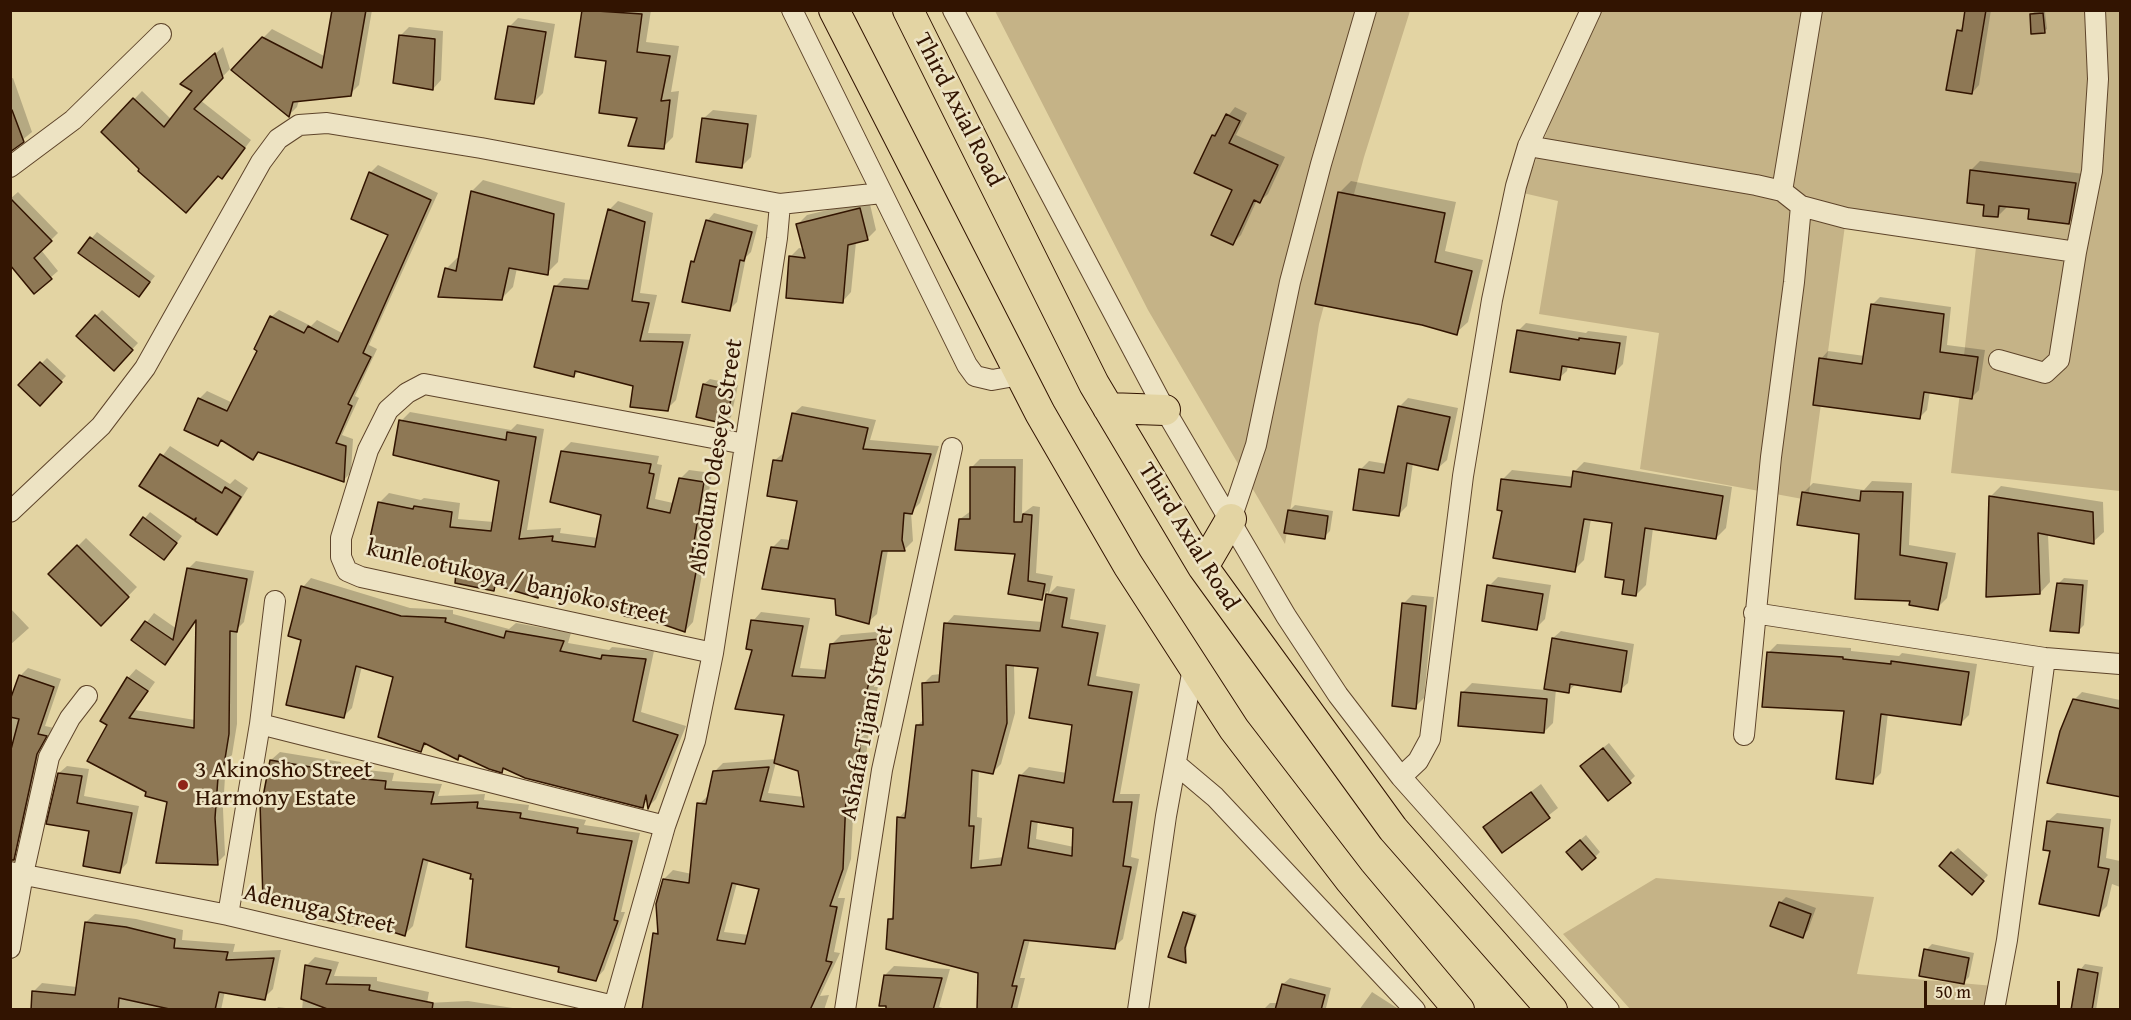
<!DOCTYPE html>
<html>
<head>
<meta charset="utf-8">
<style>
	body { margin:0 }
	#map { position:relative; width:2131px; height:1020px; overflow:hidden; background:#e3d4a3; font-family:"Gentium Book Plus",serif }
	canvas { display:block }
	.frame { position:absolute; inset:0; border:12px solid #321401; pointer-events:none }
	.scale { position:absolute; left:1924px; top:981px; width:136px; height:27px; box-sizing:border-box; border:3px solid #321401; border-top:0; padding-left:8px; font-size:18px; line-height:21px; white-space:nowrap; color:#321401; -webkit-text-stroke:4px #ede3c3; paint-order:stroke }
</style>
</head>
<body>
<div id="map">
<canvas width="2131" height="1020"></canvas>
<div class="frame"></div>
<div class="scale">50 m</div>
</div>
<script>
const context = document.querySelector('canvas').getContext('2d');
context.lineJoin = 'round';
function paint(path, color) {
  context.fillStyle = color;
  context.fill(path, 'evenodd');
}
function shape(rows) {
  const path = new Path2D();
  for (const r of rows) {
    path.moveTo(r[0], r[1]);
    for (let i = 2; i < r.length; i += 2) path.lineTo(r[i], r[i + 1]);
  }
  return path;
}
function strokePath(path, color, width, dash) {
  context.strokeStyle = color;
  context.lineWidth = width;
  context.lineCap = dash ? 'butt' : 'round';
  context.setLineDash(dash || []);
  context.stroke(path);
}
function write(font, color, halo, rows, align = 'center') {
  context.font = font + ' "Gentium Book Plus",serif';
  context.lineWidth = 5;
  context.setLineDash([]);
  context.textBaseline = 'middle';
  context.strokeStyle = halo;
  context.fillStyle = color;
  for (const [text, x, y, turn = 0] of rows) {
    context.save();
    context.translate(x, y);
    context.rotate((+turn || 0) * Math.PI / 180);
    context.textAlign = isNaN(turn) ? turn : align;
    if (halo) context.strokeText(text, 0, 0);
    context.fillText(text, 0, 0);
    context.restore();
  }
}
paint(shape([
	[995,11,1410,11,1364,157,1319,324,1285,544,1148,310],
	[1594,11,2120,11,2120,491,1951,473,1977,238,1846,218,1808,500,1640,469,1659,333,1539,314,1558,201,1523,193],
	[1656,878,1874,897,1857,974,1994,986,1986,1009,1630,1009,1563,934]
]), '#c5b387');
paint(shape([
	[333,10,372,10,359,85,350,94,299,100,297,107,289,115,263,38,272,29,326,57],
	[583,10,651,10,646,42,679,46,671,92,679,91,673,137,663,147,639,116],
	[1967,10,1991,10,1979,85,1972,93,1959,31,1964,25],
	[2034,12,2045,12,2047,29,2044,31,2031,15],
	[518,18,555,24,543,93,534,102,509,27],
	[409,27,443,31,441,80,433,89,400,36],
	[223,47,230,69,200,100,251,140,229,169,218,174,141,169,103,132,142,91,172,120,194,91,190,76],
	[13,78,32,132,10,150,10,79],
	[1235,107,1247,113,1236,135,1285,157,1268,194,1260,201,1257,200,1241,235,1233,243,1234,189,1213,135],
	[713,110,757,115,751,157,742,166,704,118],
	[1980,161,2084,174,2078,213,2069,222,2030,208,2007,207,1998,216,1986,203,1971,170],
	[378,165,438,193,369,345,377,349,355,396,359,398,342,435,353,439,351,472,344,480,260,451,253,458,223,439,218,444,186,430,200,398,207,391,233,403,259,350,271,317,279,310,311,326,317,320,344,334,390,234,370,173],
	[483,180,565,203,558,262,547,273,517,268,513,287,502,298,446,269,457,258,460,258,472,191],
	[1351,181,1456,202,1445,251,1483,260,1468,322,1456,333,1423,324,1317,302,1340,192],
	[18,192,58,233,41,250,58,271,34,292,10,199],
	[869,200,876,230,867,239,856,242,851,292,843,301,790,257,799,248,804,249,798,224,807,215],
	[618,201,653,213,640,293,657,295,648,333,691,334,676,400,667,409,635,385,579,371,574,376,555,287,564,278,592,280,609,210],
	[714,213,758,225,751,252,746,257,737,302,729,310,692,262,697,257,707,221],
	[97,232,155,276,144,290,80,252],
	[1880,297,1951,307,1947,345,1985,350,1979,390,1972,397,1930,391,1927,410,1919,418,1821,359,1828,351,1865,356,1872,305],
	[102,310,138,343,114,369,96,316],
	[1526,323,1586,333,1588,331,1627,336,1623,364,1615,372,1568,365,1567,371,1559,378,1518,331],
	[47,358,66,376,40,404,20,385],
	[710,379,738,385,731,417,725,422,704,384],
	[1408,398,1458,408,1447,460,1438,468,1413,463,1407,506,1398,515,1360,470,1369,461,1387,464,1399,407],
	[802,406,876,420,870,440,939,446,920,503,911,512,913,541,904,550,888,550,877,614,868,622,772,548,781,539,791,540,799,499,775,460,785,452,793,414],
	[410,412,511,430,517,424,544,429,527,530,561,528,560,533,598,538,602,514,562,451,571,442,659,456,657,464,662,465,655,499,673,503,681,478,689,470,712,473,699,552,706,553,693,622,685,631,626,609,587,600,583,603,542,592,537,597,499,585,494,589,458,571,380,502,389,493,421,500,424,498,460,503,458,519,494,522,501,480,401,421],
	[170,446,230,484,235,479,248,488,226,524,217,533,198,514,141,485],
	[980,459,1023,459,1022,514,1033,506,1040,507,1036,573,1053,576,1049,594,1057,586,1075,589,1070,619,1106,625,1096,676,1140,684,1120,794,1140,794,1131,857,1139,859,1123,939,1114,947,1030,939,1020,978,1025,978,1017,1010,978,1010,980,971,890,919,895,914,899,818,907,809,918,725,924,719,923,684,932,675,941,674,946,624,954,615,1043,622,1048,591,1041,598,1010,592,1017,553,960,519,971,511,972,467],
	[1014,665,1039,667,1074,724,1067,773,1029,767,1020,776,1004,857,979,860,982,818,977,817,979,770,992,773,1001,764,1015,713],
	[1038,820,1074,827,1074,847,1036,839],
	[1584,462,1732,487,1726,528,1716,538,1653,528,1646,585,1636,595,1626,579,1614,521,1591,519,1584,560,1574,570,1504,509,1502,480,1512,470,1574,477,1574,472],
	[1872,481,1912,483,1909,545,1956,553,1947,598,1937,608,1912,600,1860,533,1803,493,1813,483,1864,490],
	[2001,486,2103,502,2104,532,2093,542,2048,534,2050,582,2040,593,1990,497],
	[1295,505,1333,511,1330,531,1324,537,1289,511],
	[150,512,182,536,169,553,132,534],
	[86,538,137,587,101,624,50,574],
	[196,561,254,571,244,622,237,629,237,724,232,755,226,761,223,809,225,855,217,863,169,801,148,792,109,724,102,721,128,678,136,669,155,682,135,710,195,720,198,619,165,663,133,640,154,613,177,629,188,569],
	[1498,577,1551,585,1545,619,1536,628,1489,586],
	[311,578,410,608,453,610,453,614,509,629,516,623,571,633,568,643,609,650,612,647,654,651,641,712,686,726,656,799,649,806,648,800,642,806,505,768,501,771,461,754,457,758,428,743,421,750,395,676,362,666,352,708,344,716,303,639,303,587],
	[2064,578,2088,580,2084,625,2078,631,2058,584],
	[1412,595,1434,597,1424,698,1415,707,1403,604],
	[10,608,29,628,10,645],
	[761,612,810,618,800,668,828,670,832,644,841,635,887,631,874,687,878,687,867,729,869,729,863,787,854,795,851,859,838,898,845,898,834,952,840,953,820,996,829,995,824,1010,644,1010,655,934,659,929,664,879,673,870,692,874,699,804,709,795,714,772,723,763,776,759,786,714,754,649,753,621],
	[776,762,799,770,804,797,768,793],
	[737,883,761,888,749,935,724,932],
	[1561,631,1634,644,1628,683,1620,690,1576,684,1568,691,1556,689,1553,723,1544,732,1463,692,1472,683,1545,690,1553,638],
	[1777,644,1851,648,1851,651,1899,656,1902,653,1977,664,1969,715,1960,724,1888,713,1881,773,1872,782,1846,710,1768,653],
	[28,668,61,679,45,726,54,728,45,745,25,833,17,841,10,840,10,705,20,676],
	[2082,692,2120,700,2120,796,2074,700],
	[1609,743,1635,776,1630,781,1588,760],
	[280,752,341,762,340,767,394,773,392,781,442,784,438,796,485,794,484,800,529,805,528,810,586,820,584,825,640,833,621,912,625,912,604,970,596,979,561,966,473,873,429,859,413,926,405,934,360,919,354,925,315,907,261,802,265,799,271,760],
	[67,766,89,769,84,796,139,806,127,863,120,871,91,830,59,773],
	[1541,784,1558,808,1503,851,1485,827],
	[2057,813,2111,819,2106,858,2120,861,2120,887,2112,884,2107,906,2098,915,2052,849,2048,821],
	[1586,835,1600,852,1595,857,1573,846],
	[1958,848,1988,875,1977,887,1952,853],
	[1786,897,1816,908,1808,930,1802,936,1780,903],
	[1187,911,1197,914,1187,945,1186,962,1170,956],
	[95,914,136,919,183,930,182,940,235,944,233,952,281,950,273,989,264,998,225,991,221,1010,32,1010,33,992,42,983,77,987,86,922],
	[1932,944,1974,953,1969,977,1963,983,1926,950],
	[315,957,339,962,334,976,377,977,377,981,429,992,427,1003,468,1001,519,1009,302,1010,306,966],
	[2085,964,2103,967,2096,1010,2072,1010,2080,970],
	[894,966,950,969,939,1007,950,1010,887,1010,885,975],
	[1290,978,1331,988,1326,1008,1334,1010,1263,1010,1270,1003,1278,1003,1283,984],
	[1372,992,1397,1008,1396,1010,1359,1010],
	[278,1007,301,1010,276,1010]
]), '#0003');
const building = shape([
	[332,10,366,10,351,96,293,102,289,117,231,70,262,37,322,68,332,10],
	[582,10,642,14,637,52,670,56,661,101,670,100,664,149,628,146,637,118,599,113,606,61,575,57,582,10],
	[1965,10,1986,10,1972,94,1946,90,1957,30,1962,31,1965,10],
	[2043,13,2045,33,2031,34,2030,14,2043,13],
	[508,26,546,32,534,104,495,99,508,26],
	[399,35,435,39,433,90,393,83,399,35],
	[215,53,223,78,194,109,245,148,222,179,218,176,186,213,138,171,139,169,101,132,133,98,164,127,192,91,180,84,215,53],
	[12,110,24,142,10,152,10,111,12,110],
	[1226,114,1240,121,1229,143,1278,165,1260,203,1254,200,1233,245,1211,235,1232,190,1194,173,1212,135,1215,136,1226,114],
	[702,118,748,124,742,168,696,162,702,118],
	[1970,170,2076,183,2069,224,2028,219,2029,209,1999,206,1998,217,1983,216,1984,205,1967,203,1970,170],
	[369,172,431,200,363,353,371,357,348,404,352,406,336,443,346,446,344,482,258,452,253,460,221,440,218,446,184,430,198,398,227,411,257,351,254,349,270,316,304,333,308,326,338,342,388,235,351,219,369,172],
	[471,191,554,214,548,275,509,268,502,300,438,297,445,268,456,271,471,191],
	[1338,192,1445,213,1435,262,1472,271,1457,335,1422,325,1315,304,1338,192],
	[10,198,52,241,34,258,52,279,34,294,10,265,10,198],
	[860,208,868,240,848,245,843,303,786,298,789,256,805,258,796,224,860,208],
	[608,209,645,222,632,301,649,303,640,341,683,342,668,411,630,407,633,386,575,371,574,377,534,367,554,286,588,289,608,209],
	[706,220,752,232,744,261,740,260,730,311,682,302,691,261,694,262,706,220],
	[90,237,150,282,139,297,78,253,90,237],
	[1871,304,1944,314,1940,352,1978,357,1972,399,1924,392,1920,419,1813,405,1819,358,1862,364,1871,304],
	[95,315,133,350,114,371,76,336,95,315],
	[1517,330,1579,340,1579,338,1620,343,1615,374,1562,366,1560,380,1510,372,1517,330],
	[40,362,62,382,40,406,18,385,40,362],
	[703,384,733,391,725,424,696,417,703,384],
	[1398,406,1450,417,1438,470,1407,463,1399,516,1353,510,1359,469,1384,473,1398,406],
	[792,413,868,428,863,449,931,454,912,514,904,513,902,540,905,551,882,551,869,624,836,615,835,599,762,589,771,547,788,549,797,501,767,496,773,460,782,461,792,413],
	[399,420,506,440,507,432,536,437,519,539,553,536,552,541,595,547,601,515,550,502,561,451,651,464,649,473,654,474,647,508,670,513,679,478,704,482,691,560,698,561,685,632,656,622,624,616,624,611,584,601,584,605,539,593,538,598,495,585,494,591,455,583,456,572,366,556,378,502,413,509,414,506,452,512,450,527,491,531,499,481,393,455,399,420],
	[160,454,222,493,225,487,241,497,217,535,195,521,196,518,194,520,139,486,160,454],
	[970,467,1015,467,1014,522,1022,522,1023,514,1032,515,1028,581,1045,584,1042,600,1008,594,1015,554,955,550,959,519,970,519,970,467],
	[1573,471,1723,496,1716,539,1645,528,1636,596,1622,594,1624,580,1605,577,1612,523,1584,519,1575,572,1493,558,1502,511,1497,510,1501,479,1571,487,1573,471],
	[1861,491,1903,492,1900,555,1947,563,1938,610,1909,605,1910,601,1855,599,1859,534,1797,525,1802,492,1860,501,1861,491],
	[1989,496,2093,512,2094,544,2038,533,2040,594,1986,597,1989,496],
	[1288,510,1328,516,1325,539,1284,533,1288,510],
	[143,517,177,543,164,560,130,535,143,517],
	[77,545,129,597,101,626,48,574,77,545],
	[187,568,247,579,237,632,230,631,229,734,224,765,219,764,215,818,218,865,156,863,167,802,145,796,146,792,87,761,107,725,100,721,127,677,148,691,129,718,194,728,196,620,165,665,131,640,145,621,173,640,187,568],
	[2057,583,2083,585,2079,633,2050,631,2057,583],
	[1487,585,1543,594,1537,630,1482,621,1487,585],
	[301,586,401,616,446,618,445,622,504,638,506,631,564,641,560,651,601,659,602,655,646,659,633,721,678,735,648,809,646,795,643,808,525,778,503,768,502,773,489,769,459,755,458,760,424,743,421,752,378,737,393,677,356,666,344,718,286,705,301,640,288,636,301,586],
	[1046,594,1067,598,1062,627,1098,633,1088,685,1132,692,1113,802,1132,802,1123,866,1131,867,1115,949,1024,940,1012,986,1017,986,1011,1010,977,1010,978,973,886,949,888,919,893,919,897,817,905,818,916,725,923,725,922,683,939,682,944,623,1040,631,1046,594],
	[1006,665,1038,668,1029,718,1072,725,1064,783,1019,775,1001,865,971,868,974,826,969,826,972,770,993,774,1007,723,1006,665],
	[1031,821,1073,828,1072,856,1028,848,1031,821],
	[1402,603,1426,606,1416,709,1392,706,1402,603],
	[751,620,803,626,792,676,825,678,830,644,879,639,866,695,870,696,859,737,861,738,854,797,846,797,843,869,830,906,837,907,826,961,832,962,810,1010,642,1010,653,933,658,934,656,904,663,879,689,883,697,803,706,804,713,771,769,767,760,801,804,807,798,771,774,763,784,715,735,709,752,650,746,649,751,620],
	[732,883,759,889,745,944,717,940,732,883],
	[1552,638,1627,651,1621,692,1570,684,1569,693,1544,689,1552,638],
	[1767,652,1843,657,1843,659,1891,664,1891,661,1969,672,1961,725,1881,714,1873,784,1836,779,1844,711,1762,707,1767,652],
	[19,675,54,687,38,734,47,736,37,754,14,860,10,860,10,753,19,719,10,717,10,700,19,675],
	[1461,692,1547,699,1544,733,1458,726,1461,692],
	[2073,699,2121,709,2121,797,2047,783,2060,731,2073,699],
	[1603,748,1631,783,1608,801,1580,766,1603,748],
	[270,760,334,771,332,776,386,781,385,789,434,792,431,804,478,802,477,808,521,813,520,818,578,828,577,833,632,841,614,920,618,921,596,981,558,972,559,967,466,947,473,879,470,879,471,874,423,859,405,936,356,920,355,926,311,917,313,908,263,901,260,802,262,802,270,760],
	[58,773,82,776,77,803,132,813,120,873,83,866,89,831,46,824,58,773],
	[1531,792,1550,818,1502,853,1483,827,1531,792],
	[2047,821,2103,828,2098,867,2109,869,2099,916,2039,904,2050,851,2043,850,2047,821],
	[1580,840,1596,858,1582,870,1566,852,1580,840],
	[1951,852,1984,881,1972,895,1939,866,1951,852],
	[1779,902,1811,914,1803,938,1770,926,1779,902],
	[1183,912,1195,916,1185,948,1186,963,1168,957,1183,912],
	[85,922,126,927,175,939,174,948,228,952,226,960,274,958,265,1000,219,992,215,1010,174,1010,119,998,118,1010,31,1010,32,991,75,995,85,922],
	[1924,949,1969,958,1964,984,1919,976,1924,949],
	[305,965,331,970,326,984,370,985,369,990,433,1003,432,1010,330,1010,301,999,305,965],
	[2078,969,2098,973,2092,1010,2071,1010,2078,969],
	[884,975,942,978,933,1010,886,1010,886,1006,879,1006,884,975],
	[1282,984,1325,995,1321,1010,1275,1010,1282,984]
]);
paint(building, '#8e7855');
strokePath(building, '#321401', 1.5);
const minor = shape([
	[792,10,967,365,975,376,992,380,1020,375],
	[953,10,1165,410,1286,616,1338,695,1401,777,1609,1010],
	[1528,146,1756,185,1782,191,1801,206,1794,282,1771,457,1744,735],
	[10,167,73,120,161,34],
	[1782,191,1812,10],
	[780,204,882,193],
	[1801,206,1846,218,2076,252,2092,171,2098,79,2095,10],
	[1999,360,2045,373,2059,360,2076,252],
	[10,512,101,426,145,368,261,162,278,139,299,125,327,123,481,148,780,204,777,238,713,653,695,741,665,826,613,1010],
	[1231,519,1256,445,1290,282,1321,164,1366,10],
	[1754,613,2045,658,2120,664],
	[713,653,361,577,347,571,341,557,341,538,368,450,388,410,407,393,424,384,745,444],
	[260,724,665,826],
	[1177,765,1215,797,1415,1010],
	[1401,777,1418,761,1430,739,1463,476,1492,300,1516,186,1528,146,1591,10],
	[10,872,228,915,614,1006],
	[228,915,260,724,275,601],
	[10,948,23,874,49,757,70,718,87,696],
	[845,1010,882,770,952,448],
	[1138,1010,1166,816,1193,668],
	[1994,1010,2007,940,2045,658]
]);
const highway = shape([
	[834,10,1040,413,1128,565,1234,729,1350,880,1459,1010],
	[908,10,1094,384,1203,567,1393,829,1552,1010],
	[1108,408,1165,410],
	[1203,567,1231,519]
]);
strokePath(minor, '#5e442a', 22);
strokePath(highway, '#321401', 32);
strokePath(minor, '#ede3c3', 20);
strokePath(highway, '#e3d4a3', 30);
for (const [x, y, r, color] of [
	[183,785,6,"#8f2418"]
]) {
  const dot = new Path2D();
  dot.arc(x, y, r, 0, 2 * Math.PI);
  context.fillStyle = color;
  context.fill(dot);
  strokePath(dot, '#ede3c3', 2);
}
write('24px', '#321401', '#ede3c3', [
	["Third Axial Road",958,110,63],
	["Abiodun Odeseye Street",717,457,-81],
	["Third Axial Road",1188,537,58],
	["kunle otukoya / banjoko street",517,583,13],
	["Ashafa Tijani Street",868,723,-79],
	["Adenuga Street",319,910,13]
]);
write('24px', '#321401', '#ede3c3', [
	["3 Akinosho Street",195,771],
	["Harmony Estate",195,799]
], 'left');
</script>
</body>
</html>
